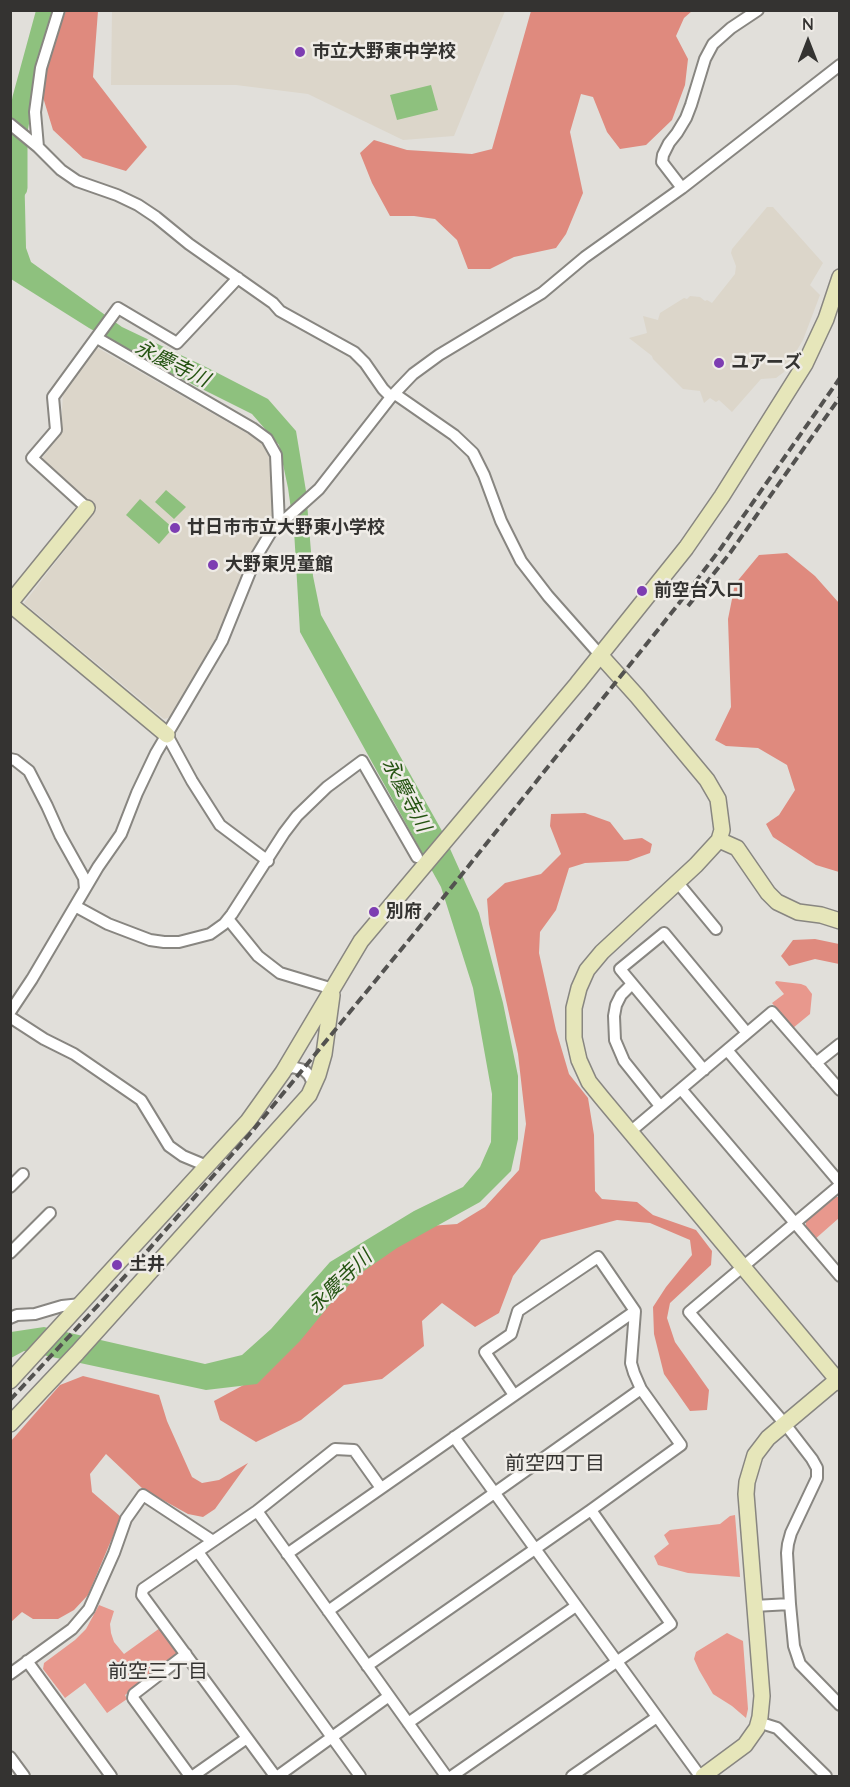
<!DOCTYPE html>
<html>
<head>
<meta charset="utf-8">
<style>
	body { margin:0 }
	#map { position:relative; width:850px; height:1787px; overflow:hidden; background:#e1dfda; font-family:Quicksand,sans-serif }
	canvas { display:block }
	.frame { position:absolute; inset:0; border:12px solid #343331; pointer-events:none }
	.north { position:absolute; left:778px; top:12px; width:60px; height:60px; -webkit-text-stroke:4px #efece7; paint-order:stroke; rotate:0deg; font-size:16px; font-weight:700; line-height:24px; text-align:center; color:#343331 }
	.north::after { content:''; display:block; margin:auto; width:21px; height:27px; background:#343331; clip-path:polygon(50% 0,100% 100%,50% 72%,0 100%) }
</style>
</head>
<body>
<div id="map">
<canvas width="850" height="1787"></canvas>
<div class="frame"></div>
<div class="north">N</div>
</div>
<script>
const context = document.querySelector('canvas').getContext('2d');
context.lineJoin = 'round';
function paint(path, color) {
  context.fillStyle = color;
  context.fill(path, 'evenodd');
}
function shape(rows) {
  const path = new Path2D();
  for (const r of rows) {
    path.moveTo(r[0], r[1]);
    for (let i = 2; i < r.length; i += 2) path.lineTo(r[i], r[i + 1]);
  }
  return path;
}
function strokePath(path, color, width, dash) {
  context.strokeStyle = color;
  context.lineWidth = width;
  context.lineCap = dash ? 'butt' : 'round';
  context.setLineDash(dash || []);
  context.stroke(path);
}
function write(font, color, halo, rows, align = 'center') {
  context.font = font + ' Quicksand,"Noto Sans JP",sans-serif';
  context.lineWidth = 5;
  context.setLineDash([]);
  context.textBaseline = 'middle';
  context.strokeStyle = halo;
  context.fillStyle = color;
  for (const [text, x, y, turn = 0] of rows) {
    context.save();
    context.translate(x, y);
    context.rotate((+turn || 0) * Math.PI / 180);
    context.textAlign = isNaN(turn) ? turn : align;
    if (halo) context.strokeText(text, 0, 0);
    context.fillText(text, 0, 0);
    context.restore();
  }
}
paint(shape([
	[112,11,505,11,454,136,403,140,308,94,236,85,111,85],
	[767,207,773,207,823,263,810,285,820,295,803,340,784,372,776,378,761,379,732,412,719,400,716,402,710,398,704,403,700,391,683,389,653,359,652,356,629,338,647,333,643,316,658,320,660,313,684,298,687,299,690,296,700,297,705,301,707,300,712,303,735,274,736,266,731,253,732,249],
	[96,347,250,435,271,450,275,465,273,517,249,563,217,643,171,717,164,719,24,603,97,509,42,459,61,430,63,393]
]), '#dcd6ca');
paint(shape([
	[776,981,801,984,806,986,812,994,810,1014,793,1028,772,1003,784,994,775,983],
	[836,1197,839,1197,839,1218,814,1240,806,1230,806,1222],
	[735,1515,740,1577,688,1573,658,1565,654,1556,669,1544,664,1535,670,1530,720,1524,730,1516],
	[99,1605,114,1611,110,1624,111,1633,114,1642,124,1654,160,1628,180,1655,125,1695,127,1699,107,1713,85,1683,65,1698,43,1669,44,1663,75,1640,86,1629],
	[727,1633,743,1641,748,1709,746,1718,732,1706,713,1694,699,1670,694,1659,696,1652]
]), '#e8988d');
paint(shape([
	[66,11,98,11,93,77,147,147,126,171,83,158,53,130,42,94,52,45],
	[531,11,692,11,684,18,676,36,688,59,685,85,672,120,646,145,620,149,607,132,593,97,581,94,570,132,583,193,566,234,556,248,514,257,490,269,468,269,457,240,435,219,414,216,390,216,372,183,360,153,374,140,407,150,472,154,492,149],
	[787,553,815,576,839,603,839,872,816,865,773,837,766,824,779,815,795,790,787,765,758,748,726,746,715,740,731,707,728,619,735,584,759,555],
	[585,813,610,822,624,840,642,838,652,844,650,853,628,861,585,863,569,868,556,910,540,932,539,953,556,1030,569,1074,588,1098,594,1135,595,1191,602,1199,637,1202,653,1215,696,1230,712,1251,711,1265,670,1303,667,1318,675,1342,709,1390,707,1410,690,1411,664,1374,654,1334,653,1307,666,1287,692,1255,690,1240,650,1223,617,1220,541,1240,513,1276,499,1313,475,1327,442,1303,422,1321,424,1346,382,1379,344,1385,301,1420,256,1442,220,1420,214,1401,251,1381,401,1228,457,1224,485,1207,519,1170,526,1124,518,1054,489,924,487,899,505,883,541,874,561,854,550,826,551,814],
	[815,939,839,944,839,964,815,959,789,966,781,956,793,940],
	[83,1376,159,1395,167,1421,192,1477,202,1483,219,1480,248,1463,215,1509,203,1517,188,1514,143,1489,106,1454,90,1474,92,1492,121,1517,88,1595,74,1610,58,1619,33,1619,22,1612,11,1622,11,1441,60,1385]
]), '#df8a7e');
paint(shape([
	[431,85,438,110,397,120,390,95],
	[17,158,24,163,26,248,31,262,122,327,206,367,268,399,296,431,306,491,313,576,321,615,442,831,479,913,503,1003,518,1076,518,1139,511,1171,480,1202,397,1248,361,1273,332,1302,300,1341,257,1384,206,1390,24,1351,11,1358,11,1332,44,1327,205,1364,242,1355,271,1329,330,1262,414,1211,463,1187,480,1167,491,1142,492,1094,473,988,441,887,300,632,294,530,288,488,279,445,252,414,176,376,89,328,11,279,11,163],
	[166,490,186,507,174,519,155,502],
	[140,499,173,528,159,544,126,515]
]), '#8ec17e');
strokePath(shape([
	[17,188,17,131,23,98,47,10]
]), '#8ec17e', 21);
const street = shape([
	[59,10,41,68,35,112,38,147,61,170,77,181,117,195,138,205,156,217,189,244,273,303,280,311,354,352,365,363,383,389,391,397],
	[10,124,38,147],
	[682,188,662,162,663,155,669,143,677,133,686,118,691,105,705,59,713,44,731,28,758,10],
	[97,338,252,428,267,439,276,455,279,524],
	[395,394,454,435,473,453,484,475,501,521,521,561,548,596,601,656],
	[87,508,32,458,56,430,53,397,118,308,177,343,238,278],
	[167,735,192,781,220,825,268,861],
	[10,759,15,760,29,771,47,806,60,835,84,878,85,889],
	[678,883,716,929],
	[75,906,108,924,150,940,164,942,179,942,210,934,224,924,232,914,284,833,297,816,327,787,362,761,417,857],
	[228,919,258,956,280,973,333,989],
	[632,984,621,995,616,1005,614,1016,615,1040,624,1061,660,1106],
	[10,1012,32,979,98,867,121,834,137,793,156,753,222,641,256,557,271,532,319,489,391,397,413,374,439,355,542,293,585,257,682,188,840,65],
	[10,1017,44,1039,74,1054,141,1100,169,1146,183,1156,207,1166],
	[727,1050,840,1183],
	[816,1063,840,1044],
	[704,1070,620,969,664,933,747,1033],
	[283,1071,292,1067,304,1070,309,1075,312,1081,312,1088],
	[681,1089,840,1276],
	[630,1132,772,1012,840,1090],
	[840,1185,689,1312,785,1424,812,1459,817,1468,817,1478,791,1533,788,1544,787,1553,790,1604,794,1646,800,1664,840,1705],
	[10,1187,23,1174],
	[10,1253,50,1213],
	[10,1318,17,1315,35,1314,62,1306,81,1304],
	[454,1437,700,1776],
	[257,1511,446,1776],
	[198,1552,360,1776],
	[287,1554,635,1311],
	[754,1606,790,1604],
	[328,1611,641,1389],
	[186,1654,134,1694,133,1698,190,1776],
	[27,1661,111,1776],
	[367,1666,591,1510,681,1445,641,1389,634,1373,631,1363,635,1311,598,1257,518,1311,511,1334,485,1352,514,1395],
	[10,1674,72,1629,89,1609,114,1553,126,1519,143,1495,213,1541],
	[758,1722,777,1728,826,1776],
	[408,1723,576,1606],
	[10,1757,24,1776],
	[193,1776,247,1738],
	[275,1776,142,1595,143,1589,257,1511,335,1449,354,1450,381,1488],
	[278,1776,389,1696],
	[452,1776,671,1624,591,1510],
	[572,1776,657,1717]
]);
const secondary = shape([
	[10,603,87,508],
	[10,604,167,735],
	[601,656,637,696,707,780,718,799,722,830,719,840,696,865,602,952,587,970,579,988,574,1008,574,1038,579,1060,589,1082,602,1098,840,1383],
	[719,840,737,848,768,893,777,902,798,912,821,915,840,921],
	[10,1381,248,1121,283,1072,361,941,577,684,686,548,722,496,805,364,826,319,840,277],
	[10,1424,77,1353,309,1095,318,1075,324,1054,332,995],
	[703,1776,745,1745,757,1728,760,1717,762,1696,746,1494,747,1482,755,1455,768,1438,837,1380]
]);
strokePath(street, '#888681', 14);
strokePath(secondary, '#888681', 18);
strokePath(street, '#fff', 10);
strokePath(secondary, '#e6e6ba', 15);
strokePath(shape([
	[688,606,730,553,840,397],
	[10,1400,128,1273,249,1135,422,924,677,606,721,548,840,378]
]), '#535250', 4, [9, 4.5]);
for (const [x, y, r, color] of [
	[300,52,6,"#7d3db2"],
	[719,363,6,"#7d3db2"],
	[175,528,6,"#7d3db2"],
	[213,565,6,"#7d3db2"],
	[642,591,6,"#7d3db2"],
	[374,912,6,"#7d3db2"],
	[117,1265,6,"#7d3db2"]
]) {
  const dot = new Path2D();
  dot.arc(x, y, r, 0, 2 * Math.PI);
  context.fillStyle = color;
  context.fill(dot);
  strokePath(dot, '#efece7', 2);
}
write('bold 18px', '#343331', '#efece7', [
	["市立大野東中学校",312,52],
	["ユアーズ",731,363],
	["廿日市市立大野東小学校",187,528],
	["大野東児童館",225,565],
	["前空台入口",654,591],
	["別府",386,912],
	["土井",129,1265]
], 'left');
write('italic 20px', '#255412', '#efece7', [
	["永慶寺川",172,364,26],
	["永慶寺川",406,795,62],
	["永慶寺川",340,1282,-44]
]);
write('20px', '#343331', '#efece7', [
	["前空四丁目",555,1464],
	["前空三丁目",158,1672]
]);
</script>
</body>
</html>
